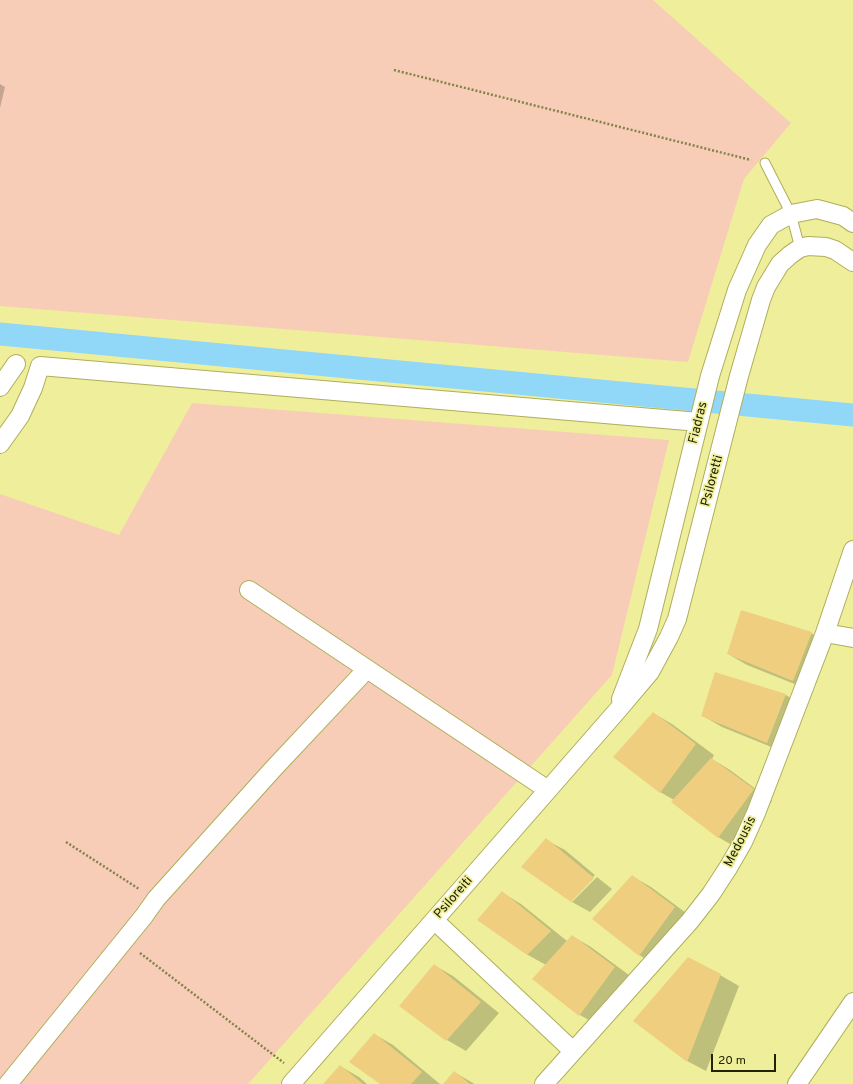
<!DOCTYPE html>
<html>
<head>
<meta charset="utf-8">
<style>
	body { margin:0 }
	#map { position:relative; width:853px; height:1084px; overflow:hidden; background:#efef9b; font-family:Overpass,sans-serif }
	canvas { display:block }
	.scale { position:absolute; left:711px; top:1054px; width:65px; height:18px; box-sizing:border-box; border:2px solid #242301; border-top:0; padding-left:5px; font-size:12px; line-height:14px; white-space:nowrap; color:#242301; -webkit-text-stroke:3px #efef9b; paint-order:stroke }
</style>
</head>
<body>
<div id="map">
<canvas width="853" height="1084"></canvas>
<div class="scale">20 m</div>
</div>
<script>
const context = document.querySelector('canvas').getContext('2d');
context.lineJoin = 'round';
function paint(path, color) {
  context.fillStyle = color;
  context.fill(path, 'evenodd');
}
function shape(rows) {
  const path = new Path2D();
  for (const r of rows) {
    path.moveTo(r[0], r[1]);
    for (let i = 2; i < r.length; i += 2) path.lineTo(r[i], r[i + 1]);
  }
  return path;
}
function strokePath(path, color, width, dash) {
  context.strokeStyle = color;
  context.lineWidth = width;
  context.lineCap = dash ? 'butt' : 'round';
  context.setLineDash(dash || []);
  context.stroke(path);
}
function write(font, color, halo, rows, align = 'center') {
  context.font = font + ' Overpass,sans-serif';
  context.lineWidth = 3.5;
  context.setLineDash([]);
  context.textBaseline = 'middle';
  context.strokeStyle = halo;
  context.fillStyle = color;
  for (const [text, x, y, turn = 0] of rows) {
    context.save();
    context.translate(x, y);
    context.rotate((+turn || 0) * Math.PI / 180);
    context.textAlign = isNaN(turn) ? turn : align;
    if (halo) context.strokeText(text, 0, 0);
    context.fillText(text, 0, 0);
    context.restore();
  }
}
paint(shape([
	[0,0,653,0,791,123,744,179,688,362,0,306],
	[192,403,669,440,612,675,248,1084,0,1084,0,494,119,535]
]), '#f8cdb7');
paint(shape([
	[0,84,5,87,0,108],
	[811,633,830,644,812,691,747,665,728,654],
	[786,695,804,706,786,753,722,727,703,716],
	[653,713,672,724,714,755,712,759,730,770,772,801,737,848,718,837,674,800,660,792],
	[546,840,565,850,595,875,571,901],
	[632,876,651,887,693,918,658,966,639,955],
	[597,877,612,889,590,912,572,902],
	[503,893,521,904,567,941,572,936,591,947,633,978,599,1026,580,1015,546,965,528,955,479,920],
	[434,965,453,976,499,1013,466,1051,447,1040],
	[720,975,739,986,706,1071,687,1061],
	[374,1034,393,1045,440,1084,382,1084],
	[340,1066,359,1077,367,1084,324,1084],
	[454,1072,473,1083,474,1084,444,1084]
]), '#0003');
strokePath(shape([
	[0,334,853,415]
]), '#91d7f7', 23);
paint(shape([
	[741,610,812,632,793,681,727,654],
	[715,672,786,694,767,743,701,716],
	[653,712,696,744,660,793,613,757],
	[711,758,754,789,718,838,671,802],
	[546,838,594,878,571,902,521,867],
	[632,875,675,907,639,956,592,919],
	[502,891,551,931,527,955,477,920],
	[572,935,615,967,579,1016,532,979],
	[688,957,721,974,687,1062,633,1021],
	[434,964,481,1002,446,1041,399,1006],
	[374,1033,422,1072,411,1084,380,1084,349,1062],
	[340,1065,363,1084,323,1084],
	[454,1071,470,1084,443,1084]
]), '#efcf7f');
const service = shape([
	[765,163,791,214,800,248]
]);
const minor = shape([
	[0,387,16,364],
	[0,444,20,416,33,388,40,366,699,422],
	[249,590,548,790],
	[825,633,853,638],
	[621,699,648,629,710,376,737,290,757,245,771,225,791,214,817,209,843,216,853,223],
	[434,920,573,1051],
	[8,1084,144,916,156,899,274,768,367,669],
	[291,1084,617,711,650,672,669,637,677,619,739,376,761,300,766,287,780,264,790,255,800,248,808,246,826,247,835,250,853,262],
	[544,1084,690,921,711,894,728,868,743,842,756,813,825,633,853,550],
	[797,1084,853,1002]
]);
strokePath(service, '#aeae5b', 11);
strokePath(minor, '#aeae5b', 20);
strokePath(shape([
	[394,70,751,160],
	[66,842,139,889],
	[140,953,284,1063]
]), '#828249', 2.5, [2, 2]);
strokePath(service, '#fff', 9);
strokePath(minor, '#fff', 18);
write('13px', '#242301', '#efef9b', [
	["Fiadras",699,423,-76],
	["Psiloretti",713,481,-75],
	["Medousis",741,842,-63],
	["Psiloreiti",454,898,-49]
]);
</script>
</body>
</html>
